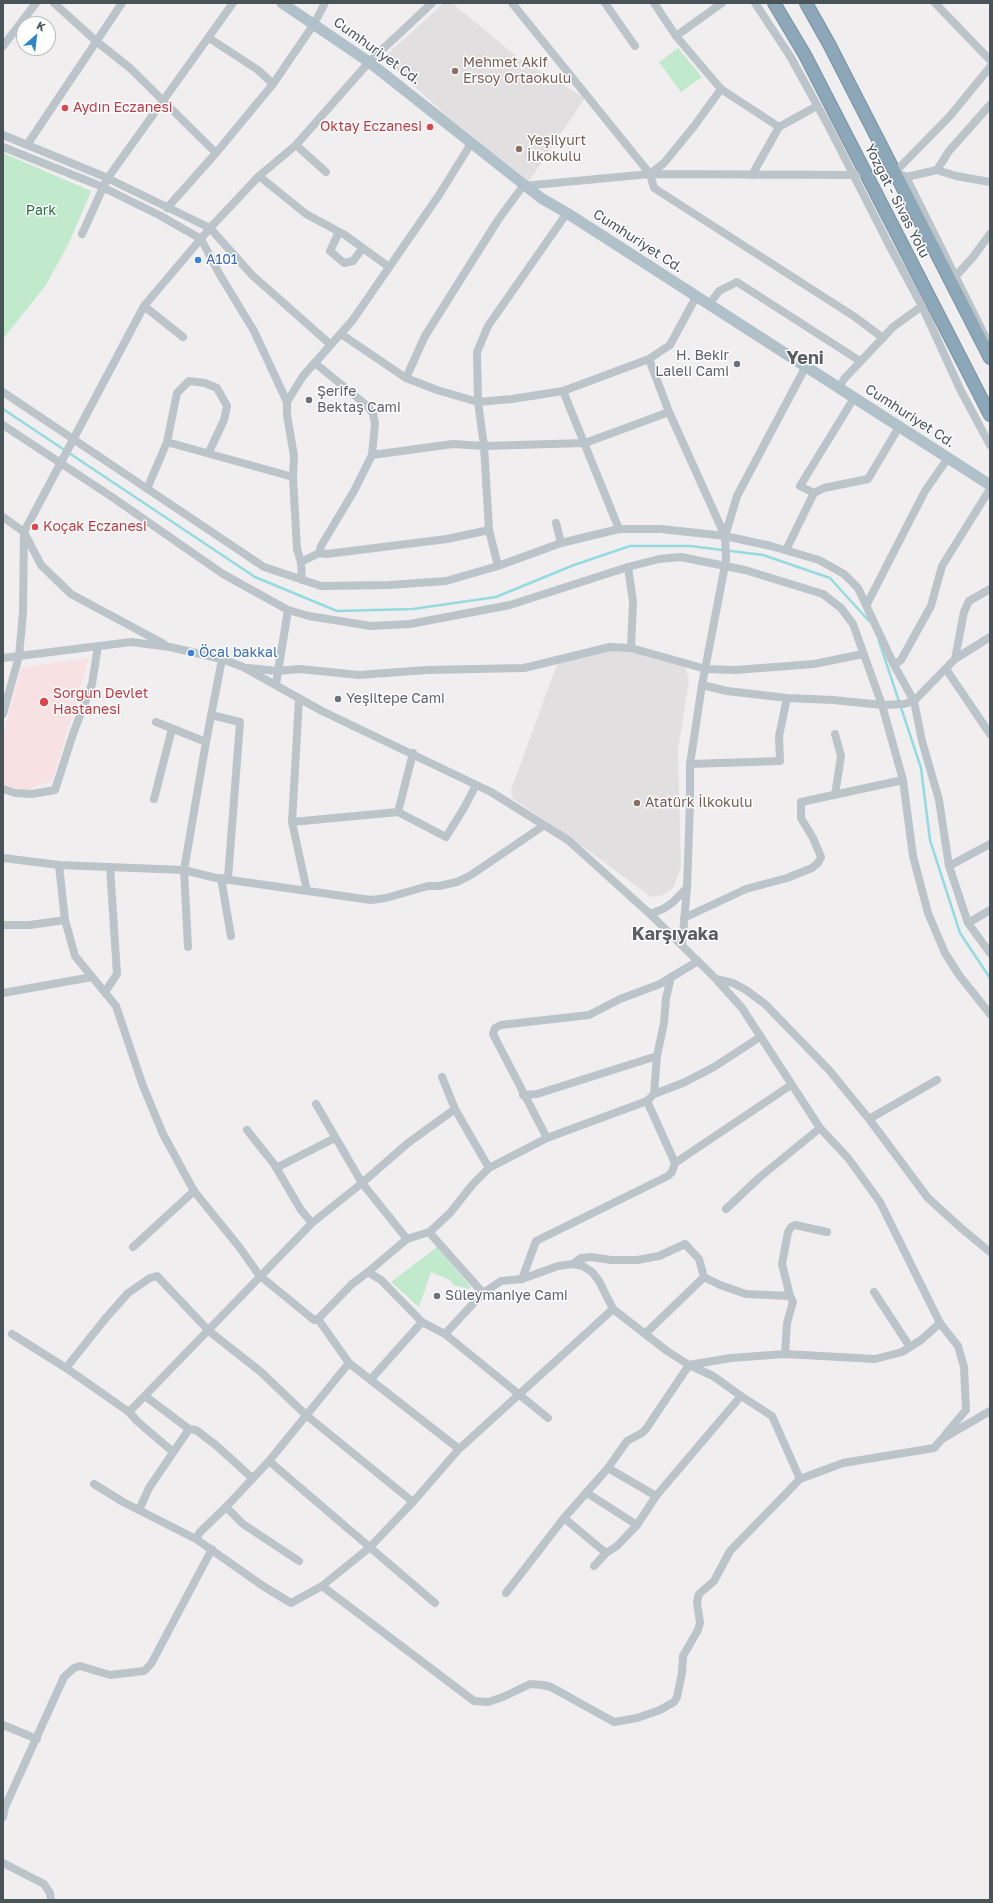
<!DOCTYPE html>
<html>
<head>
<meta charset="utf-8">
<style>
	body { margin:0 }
	#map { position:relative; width:993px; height:1903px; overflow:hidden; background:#f0eeef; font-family:"Golos Text",sans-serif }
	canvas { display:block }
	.frame { position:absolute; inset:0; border:4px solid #495459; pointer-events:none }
	.north { position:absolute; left:16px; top:16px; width:40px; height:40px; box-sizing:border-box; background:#fff; border:1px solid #b6bbbd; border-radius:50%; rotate:28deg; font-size:11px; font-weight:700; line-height:16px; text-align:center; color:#495459 }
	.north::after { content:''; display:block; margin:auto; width:14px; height:18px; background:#2e87cb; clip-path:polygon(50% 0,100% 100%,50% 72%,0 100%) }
</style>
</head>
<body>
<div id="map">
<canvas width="993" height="1903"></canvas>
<div class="frame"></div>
<div class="north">K</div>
</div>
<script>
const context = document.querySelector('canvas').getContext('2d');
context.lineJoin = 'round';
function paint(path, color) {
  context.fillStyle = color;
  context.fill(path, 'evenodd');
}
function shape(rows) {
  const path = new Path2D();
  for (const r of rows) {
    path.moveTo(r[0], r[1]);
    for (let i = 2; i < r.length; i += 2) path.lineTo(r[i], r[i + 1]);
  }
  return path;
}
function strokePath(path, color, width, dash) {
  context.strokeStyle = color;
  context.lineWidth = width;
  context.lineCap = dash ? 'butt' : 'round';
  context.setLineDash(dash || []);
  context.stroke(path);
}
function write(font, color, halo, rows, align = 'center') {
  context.font = font + ' "Golos Text",sans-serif';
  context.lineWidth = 3;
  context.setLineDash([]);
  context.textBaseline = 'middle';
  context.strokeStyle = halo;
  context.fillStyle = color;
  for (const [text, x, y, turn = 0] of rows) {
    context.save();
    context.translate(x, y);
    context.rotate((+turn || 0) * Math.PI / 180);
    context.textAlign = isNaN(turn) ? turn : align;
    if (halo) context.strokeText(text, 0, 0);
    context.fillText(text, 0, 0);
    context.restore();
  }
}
paint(shape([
	[444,3,452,3,521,60,585,98,529,181,448,117,383,58],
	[604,650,630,651,684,663,689,681,678,749,681,867,673,888,663,895,651,897,570,837,513,799,511,790,559,659]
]), '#e1dfe0');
paint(shape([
	[89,658,53,780,23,791,3,785,3,736,21,668]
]), '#f8e1e2');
paint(shape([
	[678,48,702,77,681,92,659,62],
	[3,153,91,191,69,243,46,285,3,339],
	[437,1247,471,1287,469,1289,453,1285,450,1280,431,1272,419,1307,391,1282]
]), '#c1e9cc');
strokePath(shape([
	[3,409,255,577,337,611,413,609,496,597,574,565,630,546,690,546,763,555,830,578,869,621],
	[879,641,921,768,930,840,960,933,990,978]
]), '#94dbe1', 2.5);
const highway = shape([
	[774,3,805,55,990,415],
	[806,3,829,44,990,358]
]);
strokePath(highway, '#7792a3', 14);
strokePath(shape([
	[54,3,96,41,130,68,216,153],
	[512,3,650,174,654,188,855,317,883,338],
	[605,3,635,46],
	[755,3,790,56,828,125,888,243,922,306,960,389,990,445],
	[935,3,990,60],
	[676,36,722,3],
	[209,38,258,70,273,84],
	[3,46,36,3],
	[990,67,950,116,895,172,906,177,937,170,956,176,990,182],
	[721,89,779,127],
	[3,135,103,176,210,228,252,275,331,345],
	[27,145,122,3],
	[296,145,326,172],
	[3,147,98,185,159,215,201,239,220,275,254,331,287,402,287,415,294,456,293,477,297,549,301,562,302,580],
	[937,170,949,151,990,105],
	[650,174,664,163,695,125,721,89,676,36,654,3],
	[752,175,779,127,817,106],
	[259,176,306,214,345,235,389,267],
	[906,177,986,338],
	[167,208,216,153,273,84,314,24,325,3],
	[339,232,330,251,344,263,353,261,363,248],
	[82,234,107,179,233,3],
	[956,276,973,257,990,234],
	[709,305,719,291,737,282,860,361],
	[144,306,183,337],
	[341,334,406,378,437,390,478,402,512,399,563,391,649,359,670,345,696,297],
	[649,359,669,412,725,536],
	[315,363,365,404,373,413,375,423,372,455,354,491,321,546,319,553,327,554,447,539,489,530],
	[406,378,425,336,498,220,523,186,650,174,853,175,865,172],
	[838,389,844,379,893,327,922,306],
	[563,391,619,529],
	[3,392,264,567,321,586,389,585,446,581,498,566,561,543,619,529,661,529,725,536,771,546,819,560,844,574,858,588,894,665,914,701,922,741,939,800,949,866,968,923,990,953],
	[854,398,800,486,814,493,824,488,868,479,899,427],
	[287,402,303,376,352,321,439,195,472,142],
	[3,425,112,497,223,574,288,610,309,616,371,626,410,624,510,605,628,567,659,559,681,557,745,570,823,594,841,608,853,624,882,705,903,780,913,856,928,913,945,953,959,975,990,1014],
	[167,442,293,477],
	[372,455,453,444,484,446,585,443,669,412],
	[147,489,167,442,177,393,189,381,205,383,217,388,227,406,224,420,209,452],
	[3,517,24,532,41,565,71,594,164,644],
	[556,523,561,543],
	[786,550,814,493],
	[301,562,319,553],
	[498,566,489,530,484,446,478,402,477,352,488,326,567,213],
	[628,567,633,602,631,648],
	[867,604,925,491,948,458],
	[3,658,131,642,170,647,222,659,243,667,322,711,491,792,568,840,650,914,716,979,733,983,746,990,765,1004,829,1070,869,1119,928,1198,961,1228,990,1252],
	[955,659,964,612,969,601,990,589],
	[894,665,901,660,931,606,942,566,990,489],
	[248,668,277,671,300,669,359,675,427,670,524,668,610,647,631,648,706,669,735,670,814,664,863,654],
	[946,669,990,734],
	[276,684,288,610],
	[702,685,727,691,787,698,833,700,882,705,904,704,914,701,955,659,990,637],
	[299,699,292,822,307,891],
	[3,714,19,656,23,613,24,532,144,306,210,228,259,176,296,145,369,62,432,3],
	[211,715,240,722,228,878],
	[156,722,206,742],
	[690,764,780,761,779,736,787,698],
	[3,789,15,793,32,794,55,790,73,734,92,684,98,646],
	[835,795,841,756,835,734],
	[154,799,172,729],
	[398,812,413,753],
	[292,822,398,812,446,837,464,808,476,785],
	[3,858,59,865,184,870,216,878,371,900,386,898,428,886,439,886,457,882,471,875,543,826],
	[59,865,65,920,75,956,116,1006,143,1086,163,1134,194,1191,240,1248,259,1275,314,1320,318,1319,352,1284,368,1272,381,1280,422,1322,445,1334,483,1293,501,1281,522,1279,558,1266,573,1264,583,1266,592,1272,599,1281,613,1309,667,1351,689,1365,731,1358,785,1354,875,1359,902,1352,921,1340,940,1323],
	[949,866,990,844],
	[221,878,231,936],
	[650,914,663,909,672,903,687,888],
	[684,918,746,889,787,878,812,868,818,863,821,857,813,838,801,818,801,802,903,780],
	[968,923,990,910],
	[3,925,30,925,65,920],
	[682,945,687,888,690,804,690,764,702,685,726,560,725,536,737,496,805,368],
	[188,947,184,870,206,742,222,659],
	[716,979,742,1008,820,1128,848,1158,880,1202,940,1323,958,1346,964,1367,966,1410,945,1435],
	[105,992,117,974,110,867],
	[3,993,92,977],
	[442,1077,455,1109],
	[654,1094,683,1083,714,1067,760,1037],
	[523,1095,537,1094,657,1056],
	[316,1104,362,1183,407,1239],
	[869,1119,937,1080],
	[247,1130,274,1164,301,1210,312,1223],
	[547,1138,493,1034,495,1028,501,1025,589,1015,620,999,660,984,698,961],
	[675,1163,791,1085],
	[276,1168,335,1138],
	[726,1209,760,1177,820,1128],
	[429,1232,483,1293],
	[133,1247,194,1191],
	[573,1264,581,1258,591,1257,611,1260,637,1260,659,1256,685,1244,699,1259,704,1277,720,1285,746,1294,790,1296],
	[368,1272,407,1239,429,1232,435,1227,450,1213,473,1184,489,1168,547,1138,647,1101,654,1094,657,1056,664,1023,666,998,671,977],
	[522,1279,536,1241,668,1176,672,1172,675,1163,647,1101],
	[874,1292,910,1347],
	[318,1319,349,1363,459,1449],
	[12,1334,66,1368,129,1412,137,1421,173,1452],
	[445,1334,548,1418],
	[645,1334,704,1277],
	[785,1354,787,1323,793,1302,790,1296,782,1264,788,1232,791,1227,795,1225,827,1232],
	[66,1368,105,1319,128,1293,150,1278,157,1276,209,1331,261,1372,306,1415,413,1502],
	[371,1379,422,1322],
	[145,1396,189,1429,196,1430,217,1446,252,1478],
	[129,1412,312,1223,362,1183,408,1143,455,1109,489,1168],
	[269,1461,435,1603],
	[608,1468,656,1496],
	[94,1484,123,1502,196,1539,263,1586,291,1603,322,1586,369,1548,413,1502,459,1449,613,1309],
	[587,1493,637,1525],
	[226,1507,243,1524,299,1561],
	[139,1510,149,1488,189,1429],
	[564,1518,606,1553],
	[196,1539,200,1532,226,1507,269,1461,349,1363],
	[594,1566,606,1553,617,1546,637,1525,656,1496,741,1396],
	[322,1586,474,1701,488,1702,503,1697,530,1684,543,1685,551,1687,614,1722,637,1718,660,1710,674,1702,677,1697,682,1673,683,1656,698,1630,700,1623,697,1602,699,1594,714,1581,730,1551,800,1479,843,1463,934,1448,942,1439,990,1411],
	[506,1593,564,1518,608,1468,627,1441,642,1433,646,1429,689,1365,713,1376,741,1396,772,1416,800,1479],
	[3,1725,37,1739],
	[3,1817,5,1807,64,1677,74,1668,80,1666,110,1675,144,1671,151,1664,212,1549],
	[3,1863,44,1884,50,1893,51,1900]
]), '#bbc4c9', 8);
strokePath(shape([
	[282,3,369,62,541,198,567,213,990,485]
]), '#b1c1ca', 11);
strokePath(highway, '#8ca7b7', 12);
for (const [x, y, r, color] of [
	[455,71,4,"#8d6e63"],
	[65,108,4,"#e0444e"],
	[430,127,4,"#e0444e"],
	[519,149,4,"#8d6e63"],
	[198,260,4,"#3f7fe0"],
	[737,364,4,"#6b7280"],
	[309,400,4,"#6b7280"],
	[35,527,4,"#e0444e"],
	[191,653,4,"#3f7fe0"],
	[338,699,4,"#6b7280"],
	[44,702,5,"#e0444e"],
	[637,803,4,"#8d6e63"],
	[437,1296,4,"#6b7280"]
]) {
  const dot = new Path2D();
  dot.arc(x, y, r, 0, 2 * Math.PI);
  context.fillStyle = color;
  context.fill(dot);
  strokePath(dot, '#fff', 1.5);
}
write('14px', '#495459', '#fff', [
	["Cumhuriyet Cd.",377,51,36],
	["Yozgat - Sivas Yolu",897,201,63],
	["Cumhuriyet Cd.",638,241,33],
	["Cumhuriyet Cd.",910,416,33]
]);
write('14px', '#785e54', '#fff', [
	["Mehmet Akif",463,63],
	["Ersoy Ortaokulu",463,79],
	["Yeşilyurt",527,141],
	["İlkokulu",527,157],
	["Atatürk İlkokulu",645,803]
], 'left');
write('14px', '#be3a42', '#fff', [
	["Aydın Eczanesi",73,108],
	["Oktay Eczanesi",422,127,"right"],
	["Koçak Eczanesi",43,527],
	["Sorgun Devlet",53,694],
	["Hastanesi",53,710]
], 'left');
write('14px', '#22723f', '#fff', [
	["Park",41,211]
]);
write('14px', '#366cbe', '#fff', [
	["A101",206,260],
	["Öcal bakkal",199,653]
], 'left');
write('14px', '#5b616d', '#fff', [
	["H. Bekir",729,356,"right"],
	["Laleli Cami",729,372,"right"],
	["Şerife",317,392],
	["Bektaş Cami",317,408],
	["Yeşiltepe Cami",346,699],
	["Süleymaniye Cami",445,1296]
], 'left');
write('bold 18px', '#5c5f62', '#fff', [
	["Yeni",805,358],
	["Karşıyaka",675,934]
]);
</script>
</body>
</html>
